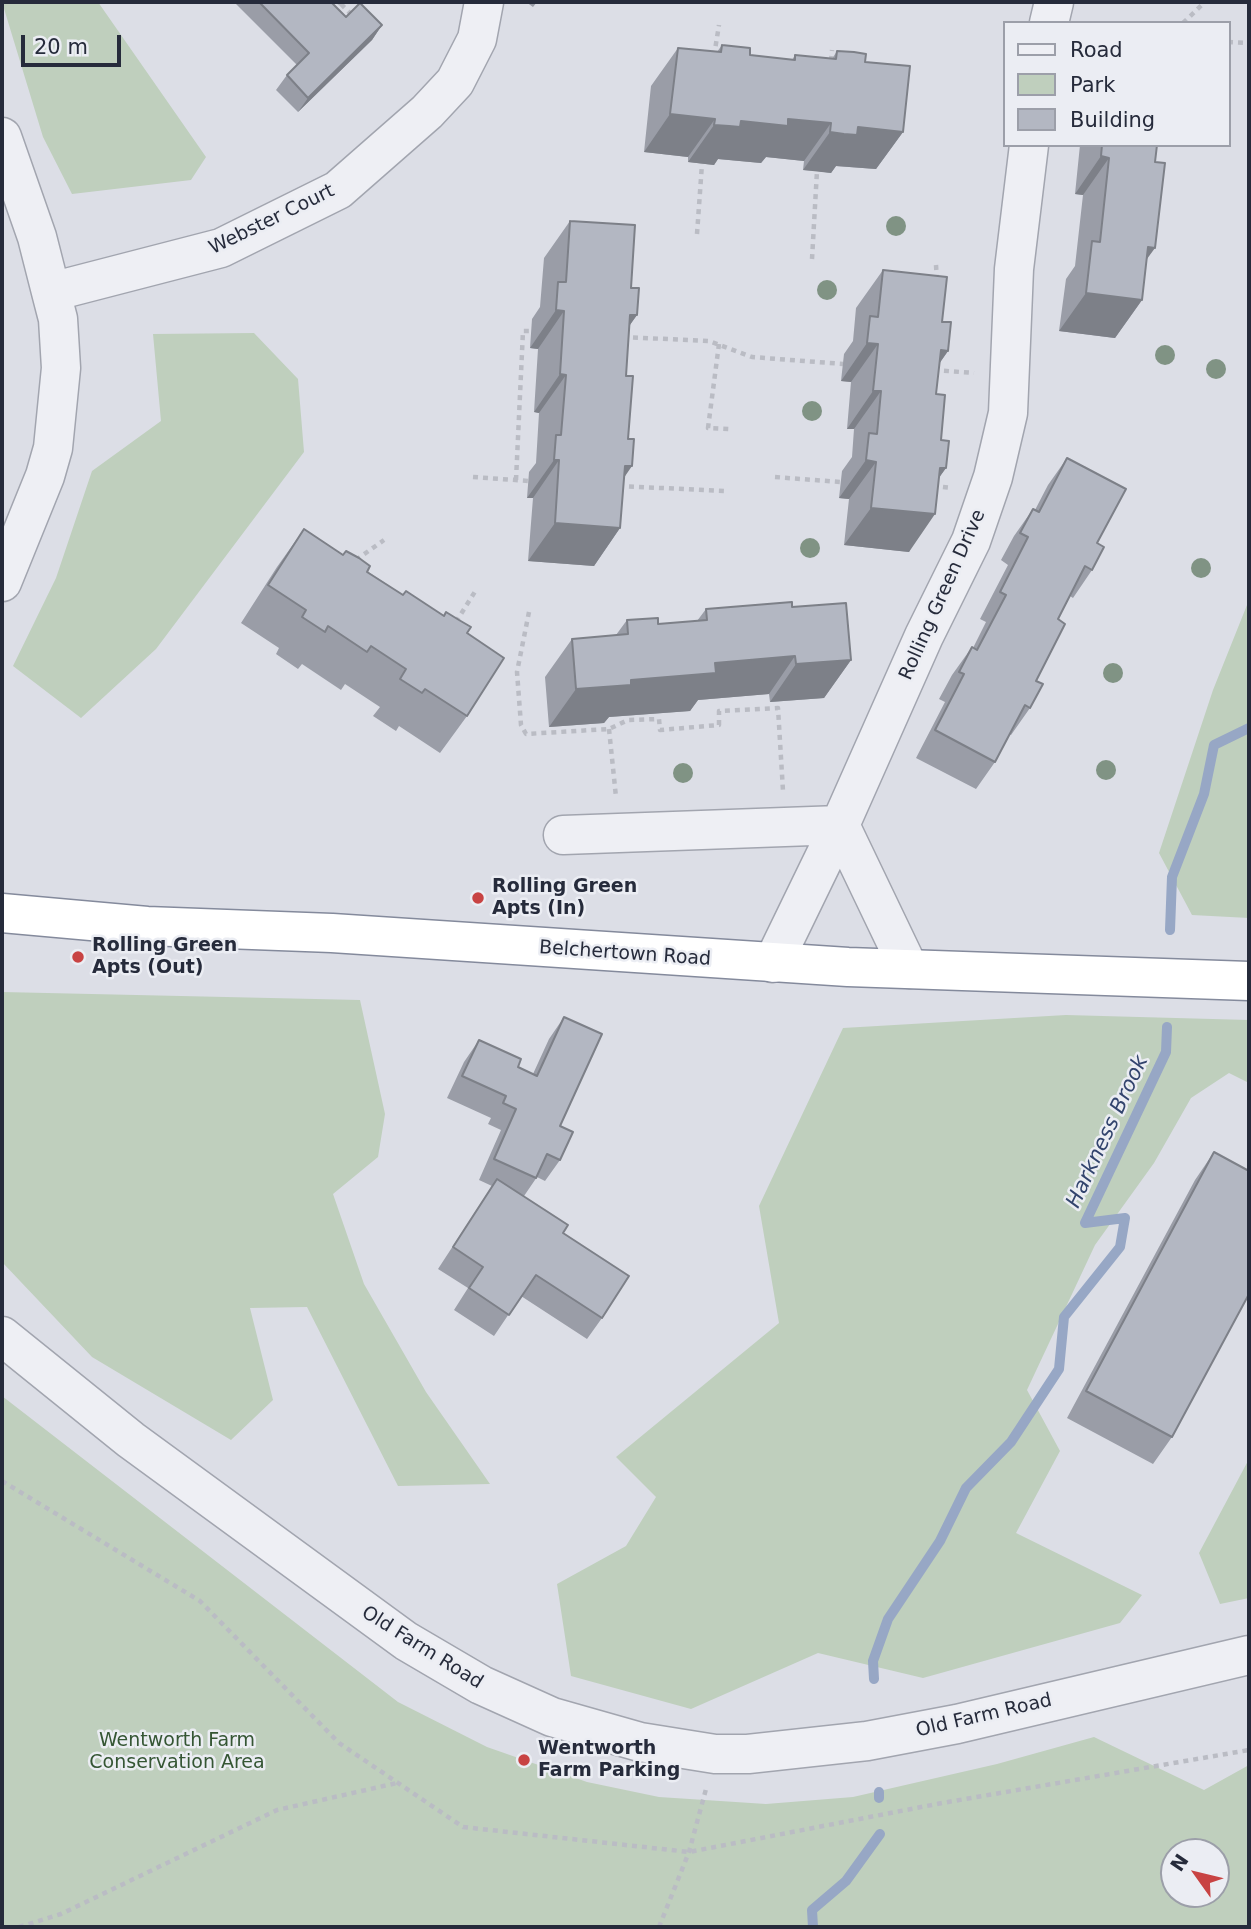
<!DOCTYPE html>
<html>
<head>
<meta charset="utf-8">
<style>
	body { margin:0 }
	#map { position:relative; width:1251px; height:1929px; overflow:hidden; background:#dcdee6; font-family:"DejaVu Sans",sans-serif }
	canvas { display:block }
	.frame { position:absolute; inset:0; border:4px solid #262b3b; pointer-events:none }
	.legend { position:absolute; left:1003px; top:21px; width:228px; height:126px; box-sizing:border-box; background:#ebedf3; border:2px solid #9c9fa9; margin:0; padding:9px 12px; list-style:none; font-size:21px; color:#262b3b }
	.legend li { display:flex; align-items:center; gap:14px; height:35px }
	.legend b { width:35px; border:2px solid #9c9fa9 }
	.north { position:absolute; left:1160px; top:1838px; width:70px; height:70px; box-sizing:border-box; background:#ebedf3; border:2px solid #9c9fa9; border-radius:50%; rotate:304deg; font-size:19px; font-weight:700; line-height:28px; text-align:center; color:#262b3b }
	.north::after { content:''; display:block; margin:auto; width:24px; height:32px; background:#c84343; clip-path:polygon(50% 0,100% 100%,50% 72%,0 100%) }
	.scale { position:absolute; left:21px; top:35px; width:100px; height:32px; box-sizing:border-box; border:4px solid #262b3b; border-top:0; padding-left:9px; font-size:21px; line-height:24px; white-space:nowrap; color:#262b3b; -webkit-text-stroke:5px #ebedf3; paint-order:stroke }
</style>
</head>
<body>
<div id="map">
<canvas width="1251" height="1929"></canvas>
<div class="frame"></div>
<ul class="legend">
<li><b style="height:9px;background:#eeeff4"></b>Road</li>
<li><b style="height:19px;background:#bfcfbd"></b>Park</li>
<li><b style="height:19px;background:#b3b7c2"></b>Building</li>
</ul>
<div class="north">N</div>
<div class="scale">20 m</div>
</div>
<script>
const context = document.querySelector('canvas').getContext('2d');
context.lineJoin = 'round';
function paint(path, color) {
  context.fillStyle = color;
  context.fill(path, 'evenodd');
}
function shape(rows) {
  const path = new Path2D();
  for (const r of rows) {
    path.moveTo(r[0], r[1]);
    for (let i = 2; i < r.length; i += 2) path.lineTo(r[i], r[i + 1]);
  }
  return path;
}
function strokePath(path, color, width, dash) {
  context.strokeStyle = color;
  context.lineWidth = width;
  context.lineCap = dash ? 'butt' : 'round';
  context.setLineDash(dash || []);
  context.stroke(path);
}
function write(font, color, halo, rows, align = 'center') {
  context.font = font + ' "DejaVu Sans",sans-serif';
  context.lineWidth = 5;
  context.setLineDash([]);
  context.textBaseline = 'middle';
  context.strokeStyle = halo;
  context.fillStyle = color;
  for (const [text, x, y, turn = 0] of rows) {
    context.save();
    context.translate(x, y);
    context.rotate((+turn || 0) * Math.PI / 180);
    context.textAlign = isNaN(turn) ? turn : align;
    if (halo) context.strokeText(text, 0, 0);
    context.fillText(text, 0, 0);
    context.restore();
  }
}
paint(shape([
	[2,2,98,2,206,157,191,180,72,194,43,137],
	[254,333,298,379,304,452,156,649,81,718,13,666,56,578,92,471,161,421,153,334],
	[1249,600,1249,918,1192,915,1159,853,1213,690],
	[2,992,360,1000,385,1114,378,1157,333,1194,364,1284,426,1392,490,1484,398,1486,307,1307,250,1308,273,1400,231,1440,92,1357,2,1262],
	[1066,1015,1249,1020,1249,1083,1229,1073,1191,1098,1154,1163,1095,1245,1027,1390,1060,1451,1016,1533,1142,1595,1120,1623,923,1678,818,1653,691,1709,571,1676,557,1584,626,1546,656,1497,616,1457,779,1323,759,1206,843,1028],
	[2,1396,398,1702,487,1747,587,1782,659,1797,766,1804,853,1797,997,1764,1094,1737,1204,1790,1249,1765,1249,1927,2,1927],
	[1174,1852,1216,1852,1216,1894,1174,1894],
	[1249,1459,1249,1598,1220,1604,1199,1553]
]), '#bfcfbd');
strokePath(shape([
	[1170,930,1172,877,1204,794,1214,745,1249,728],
	[874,1679,873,1661,888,1619,940,1541,966,1488,1011,1442,1059,1369,1064,1317,1120,1247,1125,1218,1085,1223,1166,1052,1167,1027],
	[879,1798,879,1792],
	[813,1927,812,1910,846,1881,880,1834]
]), '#97a7c5', 10);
const minor = shape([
	[1049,23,1054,2],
	[2,137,37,237,51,292,58,319,61,368,53,448,45,476,2,582],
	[51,292,221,248,338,190,427,112,455,82,477,39,484,2],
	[840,825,909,969],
	[563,835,840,825],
	[773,963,840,825,924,636,971,541,993,477,1008,413,1014,269,1029,145],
	[2,1336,131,1440,406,1641,481,1685,552,1717,640,1742,715,1754,748,1754,867,1741,957,1724,1249,1655]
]);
const highway = shape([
	[2,913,147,926,332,933,848,967,1249,981]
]);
strokePath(minor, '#a2a5af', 41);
strokePath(highway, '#848a9c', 41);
strokePath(shape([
	[338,2,341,4,344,2],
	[341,4,353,16],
	[1183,23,1205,2],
	[1228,42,1249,43],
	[714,56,719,25],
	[831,61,832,50],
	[697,234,702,164],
	[812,259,817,171],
	[936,265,937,281],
	[623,337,709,341,752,357,843,364],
	[719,344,708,428,729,429],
	[934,370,974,373],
	[473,477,529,481],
	[775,477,841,482],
	[516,480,523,331,531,331],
	[619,486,725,491],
	[933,486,952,488],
	[356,560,384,540],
	[529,612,517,672,521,725,526,734,609,729,628,720,659,719,660,730,719,725,719,711,778,708,783,791],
	[456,622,476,590],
	[609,729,616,797],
	[2,1481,200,1601,339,1743,463,1827,689,1852,942,1803,1249,1750],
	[19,1927,61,1914,277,1810,397,1783],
	[659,1927,689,1852,706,1789]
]), '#babcc4', 4.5, [5, 5]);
strokePath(minor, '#eeeff4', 38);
strokePath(highway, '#fff', 38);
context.fillStyle = '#809384';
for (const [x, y] of [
	[896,226],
	[827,290],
	[1165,355],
	[1216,369],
	[812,411],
	[810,548],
	[1201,568],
	[1113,673],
	[1106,770],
	[683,773]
]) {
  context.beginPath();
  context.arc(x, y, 10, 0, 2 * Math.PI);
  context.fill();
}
paint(shape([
	[234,2,331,2,346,17,382,25,372,40,298,112,276,90,287,75,297,65],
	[526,2,537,2,533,7],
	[722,45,750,55,792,60,795,55,832,59,837,51,865,62,903,132,876,169,836,166,831,173,817,171,803,170,804,161,766,157,761,163,718,159,714,165,688,162,688,157,644,152,651,86,678,48,717,52],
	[1080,145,1157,145,1142,300,1115,338,1059,331,1066,279,1075,266,1083,195,1075,194],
	[570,221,631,288,637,315,629,326,626,376,624,478,620,528,594,566,528,561,533,498,527,498,529,472,536,463,539,413,534,412,538,349,530,348,532,319,540,307,544,258],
	[883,270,942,322,948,351,939,364,936,394,941,440,946,468,939,477,909,552,844,545,849,499,839,498,842,471,852,457,854,429,847,429,851,382,841,381,844,354,853,341,856,308],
	[1067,458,1097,543,1092,570,1073,598,1070,596,1058,619,1036,681,1030,708,1011,735,1009,734,995,762,976,789,916,758,945,702,939,699,952,675,972,647,973,648,986,622,980,619,1008,565,1001,560,1014,536,1033,509,1035,510,1048,485],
	[304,529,403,595,467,633,467,716,440,753,399,726,396,731,373,716,380,707,345,684,341,690,302,664,298,669,276,654,279,648,241,623,277,567],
	[792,607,851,660,824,698,770,702,769,694,698,700,690,711,609,717,604,723,549,727,545,677,572,639,616,635,627,620,658,624,697,621,706,609],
	[564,1017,560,1126,560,1160,545,1181,537,1177,524,1196,563,1233,602,1318,587,1339,521,1296,494,1336,454,1310,468,1288,438,1269,492,1186,479,1180,501,1130,488,1124,491,1118,447,1098,464,1062,479,1040,518,1067,533,1074,549,1039],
	[1214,1152,1172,1437,1153,1464,1067,1418,1195,1180]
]), '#9a9da7');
paint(shape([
	[382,25,372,40,298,112,308,98],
	[670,114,715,119,688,157,644,152],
	[788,119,831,123,804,161,766,157,761,163,718,159,714,165,688,162,714,125,741,121],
	[858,127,903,132,876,169,836,166,831,173,803,170,830,132],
	[1101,156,1109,158,1083,195,1075,194],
	[1148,247,1155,248,1128,285],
	[1086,293,1142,300,1115,338,1059,331],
	[556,310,564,311,538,349,530,348],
	[630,315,637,315,610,353],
	[867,343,878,344,851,382,841,381],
	[941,350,948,351,922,388],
	[560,374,566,375,539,413,534,412],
	[873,391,881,391,854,429,847,429],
	[554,460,559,460,533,498,527,498],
	[866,460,876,462,849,499,839,498],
	[625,466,632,466,606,504],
	[940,468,946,468,919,506],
	[871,508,935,514,909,552,844,545],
	[555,523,620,528,594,566,528,561],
	[795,656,769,694,698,700,690,711,609,717,604,723,549,727,576,689,715,663],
	[851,660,824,698,770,702,796,664]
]), '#7d8088');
const building = shape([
	[259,2,331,2,346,17,360,3,382,25,308,98,287,75,309,53,259,2],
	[722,45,750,48,750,55,795,60,795,55,836,59,837,51,854,52,866,54,865,62,910,66,903,132,858,127,857,135,844,134,830,132,831,123,788,119,788,126,741,121,740,127,729,126,714,125,715,119,670,114,678,48,721,52,722,45],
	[1102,145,1157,145,1155,162,1165,163,1155,248,1148,247,1142,300,1086,293,1092,241,1100,242,1109,158,1101,156,1102,145],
	[570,221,635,225,631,288,639,288,637,315,630,315,626,376,633,376,628,439,634,439,632,466,625,466,620,528,555,523,559,460,554,460,556,435,561,435,566,375,560,374,564,311,556,310,558,282,566,282,570,221],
	[883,270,947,277,942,322,951,322,948,351,941,350,936,394,945,395,941,440,949,441,946,468,940,468,935,514,871,508,876,462,866,460,869,433,877,434,881,391,873,391,878,344,867,343,870,316,878,317,883,270],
	[1067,458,1126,489,1097,543,1104,547,1092,570,1085,566,1058,619,1065,624,1036,681,1043,684,1030,708,1025,705,995,762,935,730,964,674,959,672,972,647,977,650,1006,595,1000,592,1028,537,1020,533,1033,509,1039,512,1067,458],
	[304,529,343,555,346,551,359,558,370,566,367,572,403,595,406,591,444,616,446,612,459,620,471,627,467,633,504,658,467,716,425,689,422,693,400,679,406,669,371,646,367,652,328,626,325,632,302,617,306,610,268,585,304,529],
	[792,602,792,607,846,603,851,660,796,664,795,656,715,663,716,673,631,680,631,685,576,689,572,639,628,634,627,620,658,618,658,624,707,620,706,609,792,602],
	[564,1017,602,1034,560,1126,573,1132,560,1160,547,1154,536,1178,494,1159,516,1109,503,1103,506,1096,462,1076,479,1040,521,1059,518,1067,537,1076,564,1017],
	[1214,1152,1249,1171,1249,1294,1172,1437,1086,1391,1214,1152],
	[497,1179,568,1225,563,1233,629,1276,602,1318,536,1275,509,1315,469,1288,483,1267,453,1247,497,1179]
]);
paint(building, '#b3b7c2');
strokePath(building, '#7d8088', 2);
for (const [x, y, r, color] of [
	[478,898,7,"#c84343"],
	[78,957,7,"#c84343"],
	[524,1760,7,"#c84343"]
]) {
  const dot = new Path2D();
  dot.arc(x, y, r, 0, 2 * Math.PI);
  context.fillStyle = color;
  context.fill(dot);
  strokePath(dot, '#ebedf3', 2.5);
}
write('19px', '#262b3b', '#ebedf3', [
	["Webster Court",272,220,-26],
	["Rolling Green Drive",943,595,-66],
	["Belchertown Road",625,954,4],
	["Old Farm Road",422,1648,32],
	["Old Farm Road",984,1716,-13]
]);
write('bold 19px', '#262b3b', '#ebedf3', [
	["Rolling Green",492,887],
	["Apts (In)",492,909],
	["Rolling Green",92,946],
	["Apts (Out)",92,968],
	["Wentworth",538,1749],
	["Farm Parking",538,1771]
], 'left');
write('19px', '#355634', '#ebedf3', [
	["Wentworth Farm",177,1741],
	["Conservation Area",177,1763]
]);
write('italic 21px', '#32446d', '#ebedf3', [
	["Harkness Brook",1108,1132,-65]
]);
</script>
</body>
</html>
